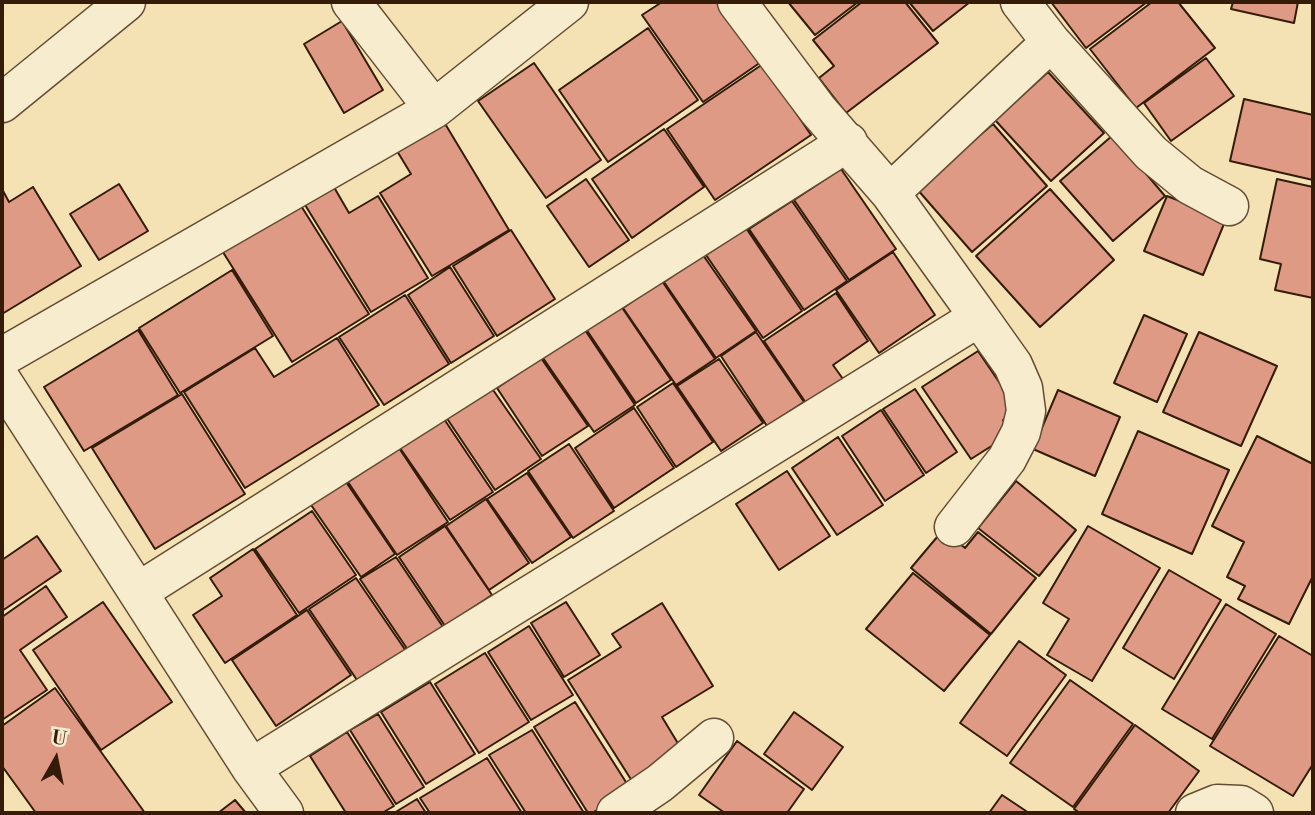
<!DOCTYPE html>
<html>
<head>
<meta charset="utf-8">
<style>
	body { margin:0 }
	#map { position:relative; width:1315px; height:815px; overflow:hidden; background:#f4e1b4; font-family:"Libre Bodoni",serif }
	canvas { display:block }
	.frame { position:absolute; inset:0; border:4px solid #341c09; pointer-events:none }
	.north { position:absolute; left:21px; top:724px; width:70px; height:70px; -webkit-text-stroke:5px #f8ecce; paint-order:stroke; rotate:9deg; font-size:19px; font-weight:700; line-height:28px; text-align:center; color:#341c09 }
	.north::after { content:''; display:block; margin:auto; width:24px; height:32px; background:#341c09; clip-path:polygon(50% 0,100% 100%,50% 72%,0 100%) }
</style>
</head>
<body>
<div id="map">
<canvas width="1315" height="815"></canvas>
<div class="frame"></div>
<div class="north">U</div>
</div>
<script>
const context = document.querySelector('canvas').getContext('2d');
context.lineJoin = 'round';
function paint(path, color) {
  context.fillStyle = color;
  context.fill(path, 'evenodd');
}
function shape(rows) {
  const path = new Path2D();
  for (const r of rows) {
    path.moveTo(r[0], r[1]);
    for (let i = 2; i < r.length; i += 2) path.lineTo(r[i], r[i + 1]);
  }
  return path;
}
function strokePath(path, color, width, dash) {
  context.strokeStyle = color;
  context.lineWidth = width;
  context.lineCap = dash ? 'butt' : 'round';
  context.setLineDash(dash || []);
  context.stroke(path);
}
const building = shape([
	[662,2,719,2,761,62,703,102,642,15,662,2],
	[788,2,858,2,815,35,788,2],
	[862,2,905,2,938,43,846,113,819,78,834,66,813,40,862,2],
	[909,2,970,2,933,31,909,2],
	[1051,2,1147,2,1086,48,1051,2],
	[1152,2,1178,2,1215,48,1136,108,1090,49,1152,2],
	[1233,2,1298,2,1294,23,1231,9,1233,2],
	[342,21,383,90,344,113,304,44,342,21],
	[648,28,698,100,608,162,559,90,648,28],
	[1206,58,1234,96,1171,141,1144,103,1206,58],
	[534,63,601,160,546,198,478,101,534,63],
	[763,64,811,135,715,200,667,129,763,64],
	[1048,72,1104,133,1051,181,995,120,1048,72],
	[1244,99,1313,115,1313,180,1230,161,1244,99],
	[441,117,509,230,432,276,380,193,411,174,394,146,441,117],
	[993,124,1047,186,972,252,917,189,993,124],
	[664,129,704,187,632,238,592,179,664,129],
	[1113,135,1165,196,1113,241,1060,181,1113,135],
	[841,169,896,249,849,280,794,200,841,169],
	[586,179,629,240,589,267,547,206,586,179],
	[1277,179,1313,187,1313,298,1275,290,1281,264,1260,259,1277,179],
	[331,182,349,213,378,196,428,278,371,312,302,200,331,182],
	[119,184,148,231,99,260,70,214,119,184],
	[33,187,81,266,2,314,2,189,9,202,33,187],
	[1050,189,1114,260,1040,327,976,256,1050,189],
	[1167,196,1226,219,1203,275,1144,251,1167,196],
	[298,201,369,314,292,362,221,249,298,201],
	[792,201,847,281,804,310,749,229,792,201],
	[746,228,802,311,763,338,706,255,746,228],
	[511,230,555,299,497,336,453,266,511,230],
	[893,252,935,315,879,353,836,290,893,252],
	[703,255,756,331,716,358,664,282,703,255],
	[450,267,494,336,451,363,408,295,450,267],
	[232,270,273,336,180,393,139,328,232,270],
	[662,281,715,359,676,385,623,308,662,281],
	[836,293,868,341,833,365,843,379,806,403,764,341,836,293],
	[405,295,449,364,384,405,339,337,405,295],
	[621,306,671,380,636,403,586,329,621,306],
	[1144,315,1187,334,1157,402,1114,383,1144,315],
	[138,330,178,395,84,451,44,387,138,330],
	[585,330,635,405,594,432,543,358,585,330],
	[756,332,804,402,767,426,721,356,756,332],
	[1199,332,1277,366,1241,446,1163,412,1199,332],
	[337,338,379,405,245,488,184,392,255,348,274,377,337,338],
	[978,351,1018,410,1003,420,1012,433,971,459,922,387,978,351],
	[541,358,588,426,542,456,497,388,541,358],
	[719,359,763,423,721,451,677,386,719,359],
	[673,383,713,442,676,467,637,407,673,383],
	[491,387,541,459,495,490,446,417,491,387],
	[915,389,957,452,926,473,883,409,915,389],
	[1058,390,1120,417,1095,476,1033,449,1058,390],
	[182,394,245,494,155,549,92,448,182,394],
	[634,408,674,468,614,508,575,448,634,408],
	[881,410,924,475,885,501,842,436,881,410],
	[444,419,493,492,450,520,400,448,444,419],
	[1138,431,1229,470,1192,554,1102,514,1138,431],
	[1257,436,1313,464,1313,576,1289,624,1238,599,1245,586,1227,577,1244,542,1212,526,1257,436],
	[838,437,883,505,837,535,792,468,838,437],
	[569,444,614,511,573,538,528,471,569,444],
	[399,448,448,522,397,555,348,482,399,448],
	[787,471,830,536,779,570,736,504,787,471],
	[527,473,571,537,532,563,487,499,527,473],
	[344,479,395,554,361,577,309,502,344,479],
	[1016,481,1076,530,1039,576,978,528,1016,481],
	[486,499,529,563,489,590,446,526,486,499],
	[312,511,356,575,299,613,255,549,312,511],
	[445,526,492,595,445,626,399,557,445,526],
	[1088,526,1160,568,1092,681,1047,655,1069,619,1043,603,1088,526],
	[943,530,965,548,978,532,1036,578,991,634,911,568,943,530],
	[37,536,61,571,2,611,2,560,37,536],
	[253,549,297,615,225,663,193,615,222,596,210,578,253,549],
	[396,557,443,627,408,650,360,579,396,557],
	[1169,570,1221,600,1174,679,1123,648,1169,570],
	[913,573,990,635,944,691,866,629,913,573],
	[356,578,406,651,359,683,309,609,356,578],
	[46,586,67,617,20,650,47,690,2,720,2,617,46,586],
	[103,602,172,702,101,750,33,650,103,602],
	[566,602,600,655,564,677,531,623,566,602],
	[662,603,713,686,662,717,682,750,632,781,568,680,621,647,612,634,662,603],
	[1226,604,1276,634,1212,739,1162,709,1226,604],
	[307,610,351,675,276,726,232,660,307,610],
	[529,626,573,695,531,720,488,652,529,626],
	[1279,636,1313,656,1313,764,1293,796,1210,746,1279,636],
	[1019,641,1066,675,1007,756,960,723,1019,641],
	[485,653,529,722,479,753,435,684,485,653],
	[1070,680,1133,724,1073,807,1010,763,1070,680],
	[430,682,475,754,426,784,381,712,430,682],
	[55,688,145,813,36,813,2,766,2,726,55,688],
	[575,702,631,790,592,813,588,813,534,727,575,702],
	[794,712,843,747,812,790,764,754,794,712],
	[378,714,424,787,396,804,350,730,378,714],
	[1135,725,1199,771,1168,813,1080,813,1074,809,1135,725],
	[532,730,584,813,526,813,489,755,532,730],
	[347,732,394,806,382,813,346,813,310,756,347,732],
	[737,741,804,789,787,813,725,813,699,795,737,741],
	[487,758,522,813,430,813,420,798,487,758],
	[1002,795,1029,813,989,813,1002,795],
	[417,799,426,813,394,813,417,799],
	[235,800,246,813,218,813,235,800]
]);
paint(building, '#df9a85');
strokePath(building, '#341c09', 2);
const minor = shape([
	[351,2,434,109,569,2],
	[1020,2,1051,42,1151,153,1190,185,1229,206],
	[2,103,126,2],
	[890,193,1051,42],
	[2,357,434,109],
	[2,381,251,768,284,813],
	[954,527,1007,459,1021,432,1026,411,1023,388,1013,365,979,317],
	[138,592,848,142],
	[251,768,979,317,890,193,818,110,737,2],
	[616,813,660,783,714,738],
	[1195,813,1217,804,1241,805,1254,813]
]);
strokePath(minor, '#644d34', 41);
strokePath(minor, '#f8ecce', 38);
</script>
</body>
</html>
